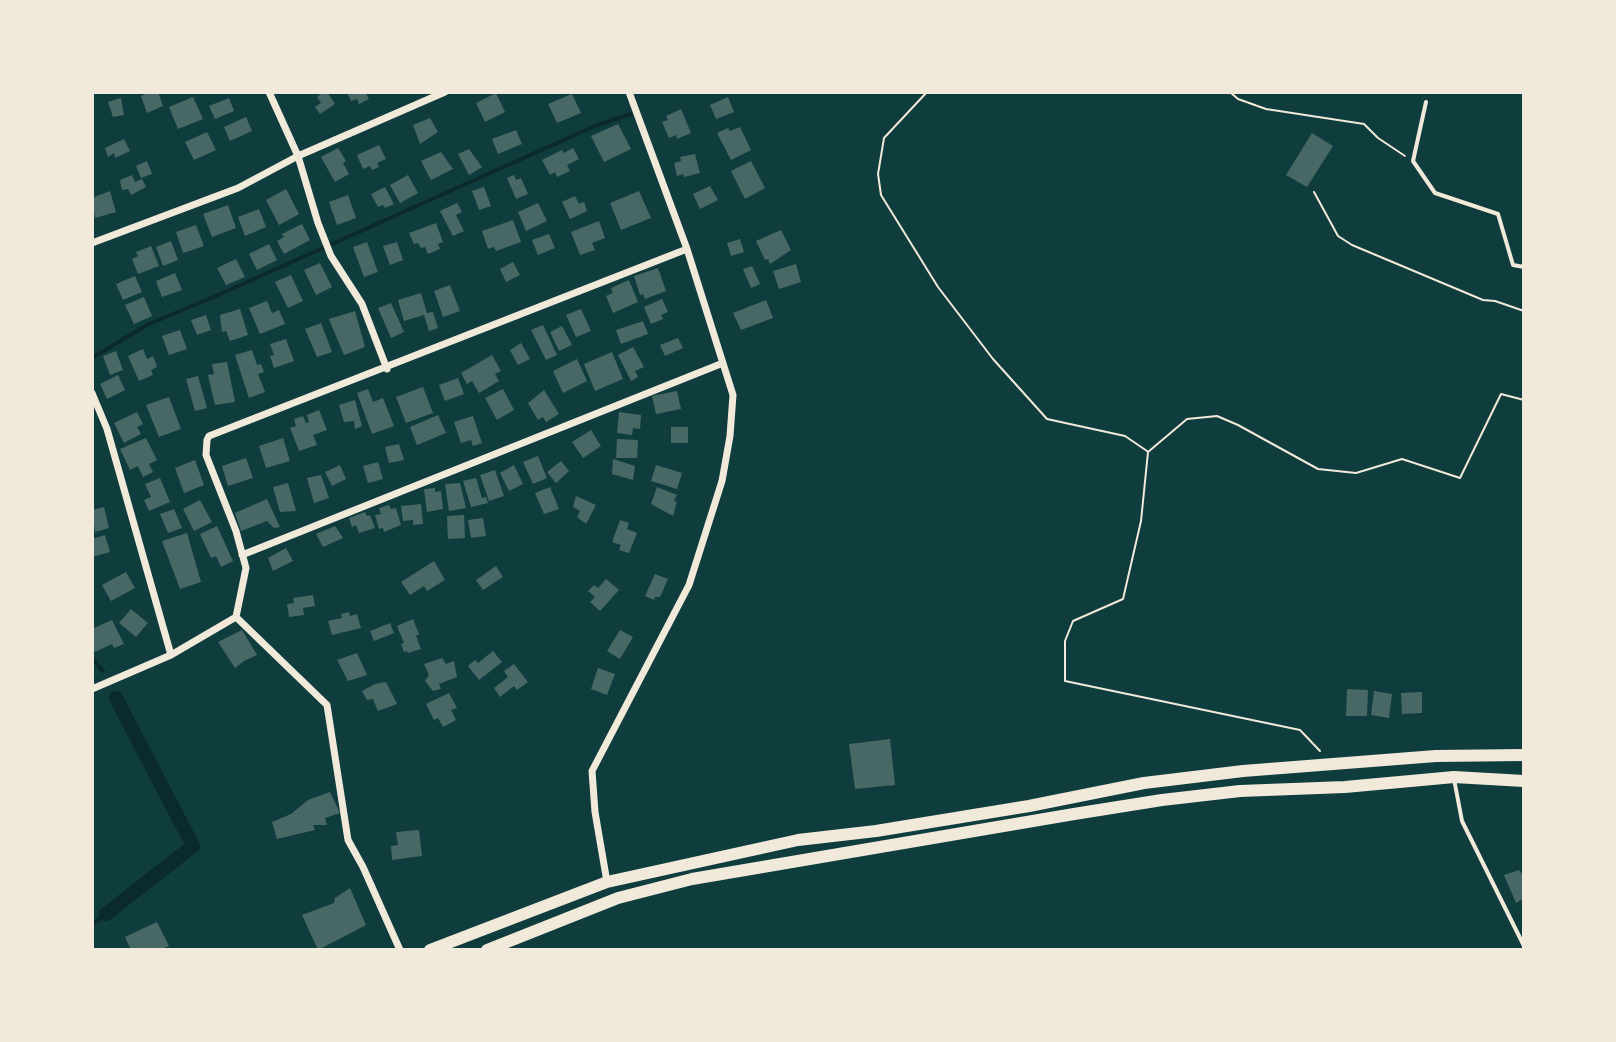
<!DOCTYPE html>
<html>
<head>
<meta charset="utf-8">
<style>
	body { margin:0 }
	#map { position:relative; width:1616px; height:1042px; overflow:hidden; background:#0f3d3e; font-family:Georgia,serif }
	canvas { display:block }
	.frame { position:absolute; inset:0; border:94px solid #f1e9da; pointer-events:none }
</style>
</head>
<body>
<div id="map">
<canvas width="1616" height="1042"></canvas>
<div class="frame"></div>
</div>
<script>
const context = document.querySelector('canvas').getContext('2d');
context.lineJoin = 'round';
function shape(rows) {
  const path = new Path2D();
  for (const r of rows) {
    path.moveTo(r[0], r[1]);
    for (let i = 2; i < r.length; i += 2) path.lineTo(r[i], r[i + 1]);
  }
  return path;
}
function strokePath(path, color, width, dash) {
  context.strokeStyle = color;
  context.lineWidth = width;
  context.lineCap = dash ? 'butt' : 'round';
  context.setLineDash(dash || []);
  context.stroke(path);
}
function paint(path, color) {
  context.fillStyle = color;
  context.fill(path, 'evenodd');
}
strokePath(shape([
	[92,358,149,324,216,296,595,126,631,114],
	[92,658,103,671],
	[92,924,106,914]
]), '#0a2a2b', 4);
strokePath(shape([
	[106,914,193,846,116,698]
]), '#0a2a2b', 14);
paint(shape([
	[150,92,158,92,163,106,147,113,141,96],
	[324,92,327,92,335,104,320,114,315,107,321,103,317,97],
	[347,92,365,92,369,99,359,104,357,99,351,101],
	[496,93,505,112,485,122,476,103],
	[572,94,581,113,557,123,548,104],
	[193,97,203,119,178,129,169,107],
	[728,97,734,112,716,119,710,105],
	[121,98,124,115,113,117,108,102],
	[229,98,234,111,215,119,209,106],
	[681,109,691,133,677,139,676,135,669,138,662,122,668,120,666,116],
	[246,117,252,131,230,141,224,127],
	[430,118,438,132,420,144,413,125],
	[618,124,631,149,604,162,591,136],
	[740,127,751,150,731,160,717,133,728,128,730,131],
	[516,130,522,144,498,154,492,139],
	[207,132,216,150,194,160,185,142],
	[1312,133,1333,146,1307,187,1286,175],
	[124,139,130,151,115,158,114,153,108,157,105,148],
	[379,145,386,159,377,163,379,167,372,170,370,166,363,169,357,155],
	[338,148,346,161,343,163,349,174,335,182,321,157],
	[573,148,579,159,567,165,570,171,557,177,555,172,550,175,542,160,562,150,564,153],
	[469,149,482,167,469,175,458,154],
	[441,152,453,169,431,180,421,161],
	[695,154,700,173,684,177,683,174,677,176,674,163,681,161,680,157],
	[147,161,152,174,141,178,136,166],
	[751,161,765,188,745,199,731,171],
	[132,175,135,182,142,179,146,187,131,195,128,189,122,190,120,180],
	[408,175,418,193,400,203,390,185],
	[514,175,516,180,521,178,528,194,516,199,507,178],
	[710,186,718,200,700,209,693,194],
	[385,187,394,204,385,208,383,205,378,207,371,194],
	[484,187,491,206,479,210,472,191],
	[286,189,299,214,279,225,266,200],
	[110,191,116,212,95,218,92,198],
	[639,191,651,218,621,230,610,203],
	[348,195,356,218,337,225,329,202],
	[575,196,579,204,584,202,587,211,570,219,562,202],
	[457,203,462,212,456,215,464,231,453,236,440,211],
	[538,203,547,221,526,231,518,212],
	[228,205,236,228,212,237,203,214],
	[259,209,266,227,245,236,238,217],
	[513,220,521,242,496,251,494,247,488,249,482,231],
	[599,221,605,238,592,243,595,250,580,255,571,232],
	[436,223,443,242,438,244,440,249,428,254,425,247,421,248,418,243,414,244,409,233],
	[302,224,310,240,284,254,277,241,284,237,282,234],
	[196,225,204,246,183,253,176,232],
	[781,230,791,250,770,264,768,259,765,260,756,241],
	[549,234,555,248,538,255,532,240],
	[740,239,744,252,731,256,727,243],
	[171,241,178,260,163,266,156,247],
	[367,242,378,272,364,277,353,247],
	[397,242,403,260,390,265,383,246],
	[269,244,277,260,257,270,249,254],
	[151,246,159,266,138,274,132,259,138,256,136,252],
	[236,259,245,277,226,285,217,268],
	[513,262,520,275,506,282,500,269],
	[320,263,332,287,316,295,304,270],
	[796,264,801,282,779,289,773,271],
	[752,266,760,284,751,288,743,269],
	[658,268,666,291,645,299,643,294,640,295,634,276],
	[175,273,182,290,162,297,156,281],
	[291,275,303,301,288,308,275,282],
	[135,276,142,292,123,300,116,284],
	[629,280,638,302,613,313,606,296,613,293,611,288],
	[450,285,460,311,443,317,434,291],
	[421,293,427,313,433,312,438,328,429,331,424,315,404,321,398,300],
	[144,297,152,316,134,324,125,305],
	[662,299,668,312,661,315,663,319,651,324,644,307],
	[766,300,773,318,741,330,733,313],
	[267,301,272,313,279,310,285,324,260,334,249,308],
	[391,303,404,332,391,338,378,308],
	[240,309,248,335,230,341,226,331,222,332,220,315],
	[581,309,591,331,576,337,566,315],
	[355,311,365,347,344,355,329,319],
	[206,315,211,330,197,335,191,320],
	[643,321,648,334,621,344,616,330],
	[321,323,332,352,317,357,305,329],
	[543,325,557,355,546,360,531,330],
	[562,326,572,345,559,351,550,332],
	[180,330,187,349,169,355,162,336],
	[678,338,683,348,665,356,660,345],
	[286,339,294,361,274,368,270,356,274,355,270,344],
	[521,343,530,359,518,365,510,350],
	[633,347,644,367,635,371,638,377,631,381,618,355],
	[143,349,147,359,153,356,157,367,151,370,153,375,139,381,128,356],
	[252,350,257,365,261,364,264,372,258,374,265,392,249,398,235,355],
	[116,351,123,370,110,375,103,356],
	[612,352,623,379,595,391,584,364],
	[492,355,501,371,495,374,499,381,479,393,472,381,467,384,461,373],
	[577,359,587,381,563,393,553,371],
	[227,362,235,402,215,405,208,375,214,374,212,364],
	[118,375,125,390,107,399,100,384],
	[198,376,207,408,195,411,186,379],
	[458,378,464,394,445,401,439,385],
	[423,387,433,413,406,423,396,397],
	[368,389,373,402,383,398,394,426,372,434,357,393],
	[503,389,514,410,497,420,485,398],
	[544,390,559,414,546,422,543,417,538,420,528,403],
	[677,391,681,409,656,414,652,396],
	[169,397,181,429,159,437,146,405],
	[355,400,362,426,355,429,354,421,344,422,339,405],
	[319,410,327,430,313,435,317,445,299,451,290,428,296,426,294,419,303,416,306,423,309,422,307,415],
	[137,412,143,424,137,427,141,434,124,443,114,423],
	[619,412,641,415,640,429,633,428,632,435,617,433],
	[438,415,446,433,417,445,410,427],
	[473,416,482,443,473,446,471,440,461,443,454,422],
	[671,427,688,427,688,443,671,443],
	[591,430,601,446,583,458,572,442],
	[146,438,157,460,149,464,153,472,143,477,138,466,130,470,120,449],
	[283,438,290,461,266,468,259,446],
	[617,439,638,440,637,458,616,458],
	[399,444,404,460,389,463,385,447],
	[538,456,547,478,533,484,523,462],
	[246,458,253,478,228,486,222,466],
	[613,459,635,466,633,480,612,474],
	[195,460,204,485,184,493,175,468],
	[561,461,569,471,556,483,547,472],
	[378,462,383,479,368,483,363,466],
	[340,465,346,479,332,486,325,472],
	[514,465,523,484,509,491,500,473],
	[656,465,682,473,677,489,651,481],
	[495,470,504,496,489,501,480,475],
	[321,475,329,498,314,503,307,478],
	[160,478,170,502,149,511,144,500,151,497,145,484],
	[476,478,482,498,486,497,488,503,471,507,463,481],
	[288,483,296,511,280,512,273,487],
	[460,483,466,508,449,511,445,484],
	[550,487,559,509,544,514,535,493],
	[657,487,677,495,674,501,677,502,673,516,651,504],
	[435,488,435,492,441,491,443,509,427,512,424,489],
	[576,496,596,505,586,524,577,517,580,511,573,507],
	[267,499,280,527,274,528,267,521,241,531,235,513],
	[200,500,212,522,194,531,183,509],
	[421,504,423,524,413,525,413,520,403,521,401,506],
	[389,505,391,509,396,508,401,525,384,532,383,528,379,529,375,515,381,514,379,508],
	[104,507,109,528,95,532,92,510],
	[174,509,182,528,168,533,160,514],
	[365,512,367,516,370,515,375,528,359,533,356,525,352,527,349,518],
	[464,515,465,538,448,539,447,516],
	[483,518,486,536,471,538,468,520],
	[620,520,629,523,627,529,637,533,629,553,619,550,621,545,612,542],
	[217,526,233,561,221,567,216,556,211,558,200,534],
	[335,526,343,538,323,547,316,534],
	[187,533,201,582,180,589,162,541],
	[105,535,110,552,92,557,92,539],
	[286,548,293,561,273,571,268,558],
	[434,561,445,580,427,591,424,586,410,595,401,582],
	[496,566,503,577,483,590,476,580],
	[126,572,135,588,111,601,102,585],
	[655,574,668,579,660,597,655,597,654,600,645,596],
	[606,579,619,590,600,611,590,602,595,597,588,591,594,585,598,588],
	[313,595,315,606,303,608,304,615,289,617,287,604,294,603,293,598],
	[131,609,148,623,136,637,119,623],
	[349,612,350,616,357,614,361,628,332,635,328,621,342,618,341,614],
	[413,619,419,634,416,636,421,649,408,653,407,651,404,652,401,644,404,643,397,626],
	[112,620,124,644,114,648,112,644,95,652,92,646,92,629],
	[390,623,394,633,374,641,370,631],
	[242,630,257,655,244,661,235,668,218,642],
	[620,630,633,637,620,659,607,651],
	[493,651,502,662,479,680,468,666,475,660,478,663],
	[357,653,367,675,348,681,337,660],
	[442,658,446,664,454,661,457,677,439,684,441,689,433,691,425,681,429,675,424,664],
	[514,664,528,682,517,690,514,686,500,697,494,688,508,677,504,671],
	[598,668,615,674,607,695,591,689],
	[386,682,397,704,378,711,373,699,367,700,362,691,375,684],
	[1347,689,1368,690,1367,716,1346,716],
	[1374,691,1392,694,1389,718,1371,715],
	[1422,692,1422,713,1402,714,1401,693],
	[449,693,457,708,451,710,456,720,443,727,438,718,434,720,426,704],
	[890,739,895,785,855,789,849,744],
	[330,792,340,813,325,818,327,825,313,825,315,830,277,839,272,822,291,814,308,800],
	[419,830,422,856,392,860,391,846,398,845,396,832],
	[1519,870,1524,877,1524,898,1516,903,1504,875],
	[350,888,366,925,318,950,302,915,334,903,335,898],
	[157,922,169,946,160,950,131,950,125,937]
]), '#486865');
strokePath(shape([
	[927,92,884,138,878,174,881,195,938,287,993,359,1047,419,1125,436,1147,451],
	[1230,92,1238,99,1266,109,1364,124,1378,138,1405,156],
	[1314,192,1338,236,1352,245,1483,300,1495,301,1524,311],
	[1320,751,1300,730,1065,681,1065,641,1073,621,1123,599,1141,521,1148,452,1187,419,1217,416,1238,425,1318,469,1356,473,1402,459,1460,478,1501,394,1524,400]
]), '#f1e9da', 2);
strokePath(shape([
	[1426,102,1413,161,1435,193,1498,214,1513,265,1524,267],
	[1454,779,1462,821,1524,946]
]), '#f1e9da', 4);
strokePath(shape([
	[92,243,238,188,298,156,269,92],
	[387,369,362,304,331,256,318,223,298,156,445,92],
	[92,393,107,429,171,655],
	[242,555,723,363],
	[236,617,246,568,236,531,206,455,207,440,209,436,687,249],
	[92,689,171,655,236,617,327,705,348,840,363,867,400,950],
	[607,882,595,812,592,771,689,585,722,481,730,436,733,395,687,249,629,92]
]), '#f1e9da', 7);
strokePath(shape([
	[430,950,607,882,798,840,876,831,1029,806,1144,783,1243,771,1436,756,1524,755],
	[487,950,618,898,692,879,1074,814,1162,800,1240,791,1345,787,1454,777,1524,781]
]), '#f1e9da', 12);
</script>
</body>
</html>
